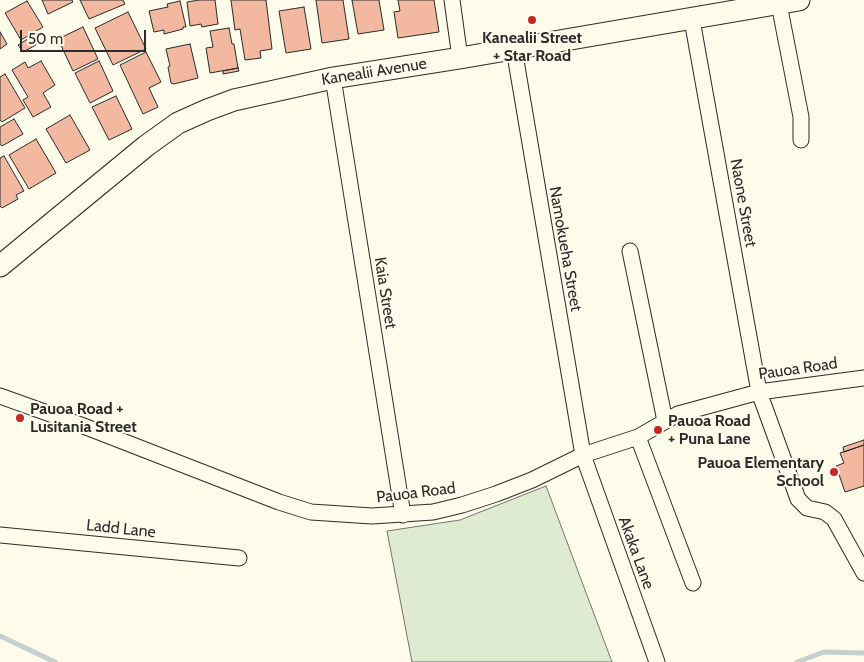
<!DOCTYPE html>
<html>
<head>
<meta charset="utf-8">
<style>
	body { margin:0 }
	#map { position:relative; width:864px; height:662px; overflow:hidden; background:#fdfbea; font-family:Cabin,sans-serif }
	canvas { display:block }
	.scale { position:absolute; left:20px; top:30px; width:126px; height:22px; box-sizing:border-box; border:2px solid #2b2b2b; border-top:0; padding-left:6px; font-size:15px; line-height:18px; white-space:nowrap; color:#2b2b2b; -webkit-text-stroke:4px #fdfbea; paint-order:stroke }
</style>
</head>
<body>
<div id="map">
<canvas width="864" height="662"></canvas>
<div class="scale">50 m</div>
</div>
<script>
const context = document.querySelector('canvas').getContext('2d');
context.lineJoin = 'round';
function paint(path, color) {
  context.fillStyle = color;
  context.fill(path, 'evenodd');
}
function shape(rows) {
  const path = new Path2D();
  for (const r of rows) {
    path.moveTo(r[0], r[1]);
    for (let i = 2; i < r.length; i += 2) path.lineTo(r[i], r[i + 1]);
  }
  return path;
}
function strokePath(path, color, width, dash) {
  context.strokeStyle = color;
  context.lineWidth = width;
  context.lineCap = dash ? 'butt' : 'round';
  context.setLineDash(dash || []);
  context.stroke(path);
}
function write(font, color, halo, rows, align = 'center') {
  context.font = font + ' Cabin,sans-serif';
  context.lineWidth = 4;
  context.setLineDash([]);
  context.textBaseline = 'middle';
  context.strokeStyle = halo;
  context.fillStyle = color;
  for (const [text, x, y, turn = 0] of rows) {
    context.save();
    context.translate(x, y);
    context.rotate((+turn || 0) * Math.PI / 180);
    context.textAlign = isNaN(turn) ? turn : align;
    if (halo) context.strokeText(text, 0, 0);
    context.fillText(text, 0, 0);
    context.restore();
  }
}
const green = shape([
	[546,486,612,662,412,662,387,531,460,520,546,486]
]);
paint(green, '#deebd1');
strokePath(green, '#74746e', 1);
strokePath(shape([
	[0,636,55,662],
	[797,662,824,652,864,653]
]), '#c7d0d0', 5);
const building = shape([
	[42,0,72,0,73,2,48,14,42,0],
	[80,0,123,0,125,4,89,19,80,0],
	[199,0,215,0,218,24,202,27,201,24,190,26,187,2,199,0],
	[231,0,266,0,272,49,260,51,261,58,245,60,240,29,235,30,231,0],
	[316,0,343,0,349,39,322,43,316,0],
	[352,0,379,0,384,30,358,34,352,0],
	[398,0,434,0,439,32,398,38,394,12,400,11,398,0],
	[27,1,43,27,21,40,5,13,27,1],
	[180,1,186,27,183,27,183,29,164,34,164,30,154,32,149,11,168,7,167,4,180,1],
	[304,7,311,49,286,53,279,11,304,7],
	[128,12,146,49,113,65,95,28,128,12],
	[83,27,98,59,73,71,58,39,83,27],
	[229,28,232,44,234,44,238,68,210,73,206,48,213,47,210,31,229,28],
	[0,32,7,44,0,49,0,32],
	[31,37,36,45,23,52,18,45,31,37],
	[190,44,198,78,174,84,171,83,168,67,170,66,166,49,190,44],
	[146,52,161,82,149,88,158,107,143,114,120,65,146,52],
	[41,61,55,85,43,93,51,107,33,117,23,100,28,97,12,70,25,62,28,68,41,61],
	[99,61,113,91,90,103,75,73,99,61],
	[238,68,239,71,223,74,223,71,238,68],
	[5,74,25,108,2,122,0,120,0,77,5,74],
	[116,96,132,129,109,140,92,107,116,96],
	[70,115,90,150,66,163,46,129,70,115],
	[14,119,23,134,2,146,0,144,0,127,14,119],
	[36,139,56,173,29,189,9,155,36,139],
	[4,156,24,191,16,195,18,199,2,208,0,206,0,158,4,156],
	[864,440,864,445,844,452,843,447,864,440],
	[864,445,864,486,845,492,836,466,844,463,840,453,864,445]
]);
paint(building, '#f2b8a0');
strokePath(building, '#2b2b2b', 1);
const street = shape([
	[452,0,460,58],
	[779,4,801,117,801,140],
	[692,20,759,392,798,499,807,508,825,512,834,519,864,573],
	[514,49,583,455,657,662],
	[333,78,403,515],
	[630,251,665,421],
	[0,396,81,425,279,502,311,512,372,516,433,512,462,505,496,494,532,480,583,455,638,437,678,414,759,392,864,378],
	[638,437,693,583],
	[0,535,239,558]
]);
const secondary = shape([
	[0,266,146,146,178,123,207,110,234,100,333,78,460,58,799,0]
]);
strokePath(street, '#2b2b2b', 17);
strokePath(secondary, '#2b2b2b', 23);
strokePath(street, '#fdfbea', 15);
strokePath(secondary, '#fdfbea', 21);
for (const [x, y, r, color] of [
	[532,20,5,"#c62828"],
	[20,418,5,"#c62828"],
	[658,430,5,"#c62828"],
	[834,472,5,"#c62828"]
]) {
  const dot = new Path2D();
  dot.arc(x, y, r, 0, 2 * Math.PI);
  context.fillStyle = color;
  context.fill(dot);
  strokePath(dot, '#fdfbea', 2);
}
write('bold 16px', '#2b2b2b', '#fdfbea', [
	["Kanealii Street",532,38,"center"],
	["+ Star Road",532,56,"center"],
	["Pauoa Road +",30,409],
	["Lusitania Street",30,427],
	["Pauoa Road",668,421],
	["+ Puna Lane",668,439],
	["Pauoa Elementary",824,463,"right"],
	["School",824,481,"right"]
], 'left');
write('16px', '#2b2b2b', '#fdfbea', [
	["Kanealii Avenue",374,72,-9],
	["Naone Street",743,203,80],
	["Namokueha Street",565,249,80],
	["Kaia Street",385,293,81],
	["Pauoa Road",798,369,-8],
	["Pauoa Road",416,493,-7],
	["Ladd Lane",121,529,6],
	["Akaka Lane",636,553,70]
]);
</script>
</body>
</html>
